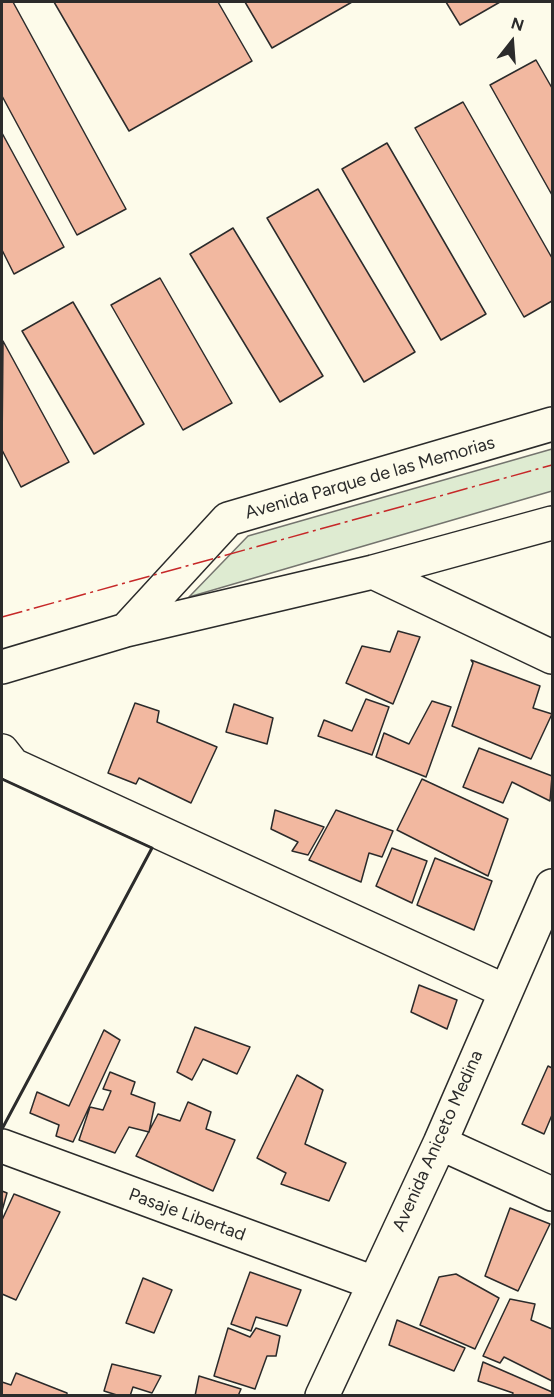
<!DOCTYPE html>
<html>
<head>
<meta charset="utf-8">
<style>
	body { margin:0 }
	#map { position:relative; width:554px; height:1397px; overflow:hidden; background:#fdfbea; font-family:Figtree,sans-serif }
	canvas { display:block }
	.frame { position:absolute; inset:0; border:3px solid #2b2b2b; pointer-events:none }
	.north { position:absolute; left:482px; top:12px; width:60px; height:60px; -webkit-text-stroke:4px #fdfbea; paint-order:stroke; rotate:17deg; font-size:16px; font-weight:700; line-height:24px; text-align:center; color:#2b2b2b }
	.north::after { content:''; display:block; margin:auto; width:21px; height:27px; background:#2b2b2b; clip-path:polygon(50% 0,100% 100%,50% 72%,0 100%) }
</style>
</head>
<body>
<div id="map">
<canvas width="554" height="1397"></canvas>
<div class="frame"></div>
<div class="north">N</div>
</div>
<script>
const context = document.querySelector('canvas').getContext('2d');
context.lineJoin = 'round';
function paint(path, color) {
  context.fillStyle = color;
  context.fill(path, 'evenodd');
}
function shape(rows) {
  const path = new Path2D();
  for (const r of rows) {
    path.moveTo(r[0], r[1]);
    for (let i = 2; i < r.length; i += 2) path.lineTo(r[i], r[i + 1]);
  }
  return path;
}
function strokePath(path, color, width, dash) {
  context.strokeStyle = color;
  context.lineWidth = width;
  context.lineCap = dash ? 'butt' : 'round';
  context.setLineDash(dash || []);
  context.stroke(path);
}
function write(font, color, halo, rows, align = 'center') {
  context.font = font + ' Figtree,sans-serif';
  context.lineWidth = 4.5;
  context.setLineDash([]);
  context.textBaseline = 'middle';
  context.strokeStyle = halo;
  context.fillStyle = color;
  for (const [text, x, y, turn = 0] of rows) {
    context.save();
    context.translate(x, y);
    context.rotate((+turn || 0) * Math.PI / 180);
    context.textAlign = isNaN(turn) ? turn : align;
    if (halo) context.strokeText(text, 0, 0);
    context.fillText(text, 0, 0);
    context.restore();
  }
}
const green = shape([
	[552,449,552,491,189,597,248,536,552,449]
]);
paint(green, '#deebd1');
strokePath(green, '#74746e', 1.5);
const building = shape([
	[2,2,13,2,126,209,77,235,2,96,2,2],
	[54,2,218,2,252,61,129,131,54,2],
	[245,2,352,2,272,48,245,2],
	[446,2,500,2,460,25,446,2],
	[536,60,552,88,552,195,490,85,536,60],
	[463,102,552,258,552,301,524,317,415,128,463,102],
	[2,133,64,247,14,274,2,250,2,133],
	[387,143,486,314,441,340,342,169,387,143],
	[318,189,415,352,364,382,267,218,318,189],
	[233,228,323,376,280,402,190,254,233,228],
	[160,278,232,403,183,430,111,305,160,278],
	[73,302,144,424,94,454,22,331,73,302],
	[3,341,69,462,21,487,2,450,3,341],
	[398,631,420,637,393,704,346,683,362,646,390,652,398,631],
	[471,660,540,686,533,708,552,714,531,759,452,726,473,663,471,660],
	[366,699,389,707,372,755,318,736,324,720,352,731,366,699],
	[432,701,451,707,426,777,376,757,384,733,409,744,432,701],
	[135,703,159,711,157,722,217,747,191,803,139,778,136,784,108,773,135,703],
	[234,704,273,718,267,744,226,732,234,704],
	[479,748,552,776,550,801,512,782,503,803,463,787,479,748],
	[422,779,508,819,488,876,397,830,422,779],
	[275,810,324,827,308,855,292,851,298,842,271,829,275,810],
	[336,810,393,831,382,857,369,853,361,882,309,860,336,810],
	[392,848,427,861,412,903,376,886,392,848],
	[435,858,492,881,474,930,417,905,435,858],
	[419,985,457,1000,447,1029,411,1012,419,985],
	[195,1027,250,1047,237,1074,203,1059,192,1080,177,1072,195,1027],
	[104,1030,120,1040,73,1142,56,1136,59,1125,30,1113,37,1092,69,1106,104,1030],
	[548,1066,552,1068,552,1115,544,1134,522,1124,548,1066],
	[110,1072,135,1082,131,1094,155,1103,149,1132,129,1127,115,1153,79,1140,90,1107,103,1110,111,1091,103,1089,110,1072],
	[297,1075,323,1090,305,1144,346,1163,329,1201,281,1184,286,1173,257,1158,297,1075],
	[188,1102,211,1112,206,1129,235,1140,213,1191,136,1156,158,1114,180,1121,188,1102],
	[2,1191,7,1193,2,1211,2,1191],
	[14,1194,60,1212,16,1300,2,1294,2,1220,14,1194],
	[510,1208,550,1224,518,1291,485,1276,510,1208],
	[250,1272,301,1290,287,1326,256,1317,251,1331,231,1324,250,1272],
	[456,1274,499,1298,475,1349,420,1325,439,1277,456,1274],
	[143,1278,172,1290,154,1333,126,1323,143,1278],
	[510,1299,535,1304,531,1320,552,1329,552,1381,504,1357,500,1363,483,1356,510,1299],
	[397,1320,465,1348,454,1371,389,1345,397,1320],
	[228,1328,250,1337,256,1328,280,1336,276,1356,267,1356,255,1389,214,1376,228,1328],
	[483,1362,552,1392,552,1396,512,1396,513,1393,478,1381,483,1362],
	[112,1364,161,1376,152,1393,133,1387,130,1396,120,1396,104,1391,112,1364],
	[16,1373,67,1393,67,1396,2,1396,2,1382,11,1385,16,1373],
	[199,1376,241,1389,238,1396,195,1396,199,1376]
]);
paint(building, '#f2b8a0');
strokePath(building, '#2b2b2b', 1.5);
const minor = shape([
	[373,572,552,657],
	[126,630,228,519,552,424],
	[2,667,126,630,373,572,552,523],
	[2,751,13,765,505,991],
	[440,1143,552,1194],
	[2,1146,374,1283],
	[322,1396,440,1143,552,886]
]);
strokePath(minor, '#2b2b2b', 36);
strokePath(minor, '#fdfbea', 33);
strokePath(shape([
	[2,779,152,848,2,1129]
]), '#2b2b2b', 3);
strokePath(shape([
	[2,617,552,465]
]), '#c62828', 1.5, [21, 4.5, 3, 4.5]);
write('18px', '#2b2b2b', '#fdfbea', [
	["Avenida Parque de las Memorias",370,478,-16],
	["Avenida Aniceto Medina",438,1141,-66],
	["Pasaje Libertad",187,1215,20]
]);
</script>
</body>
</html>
